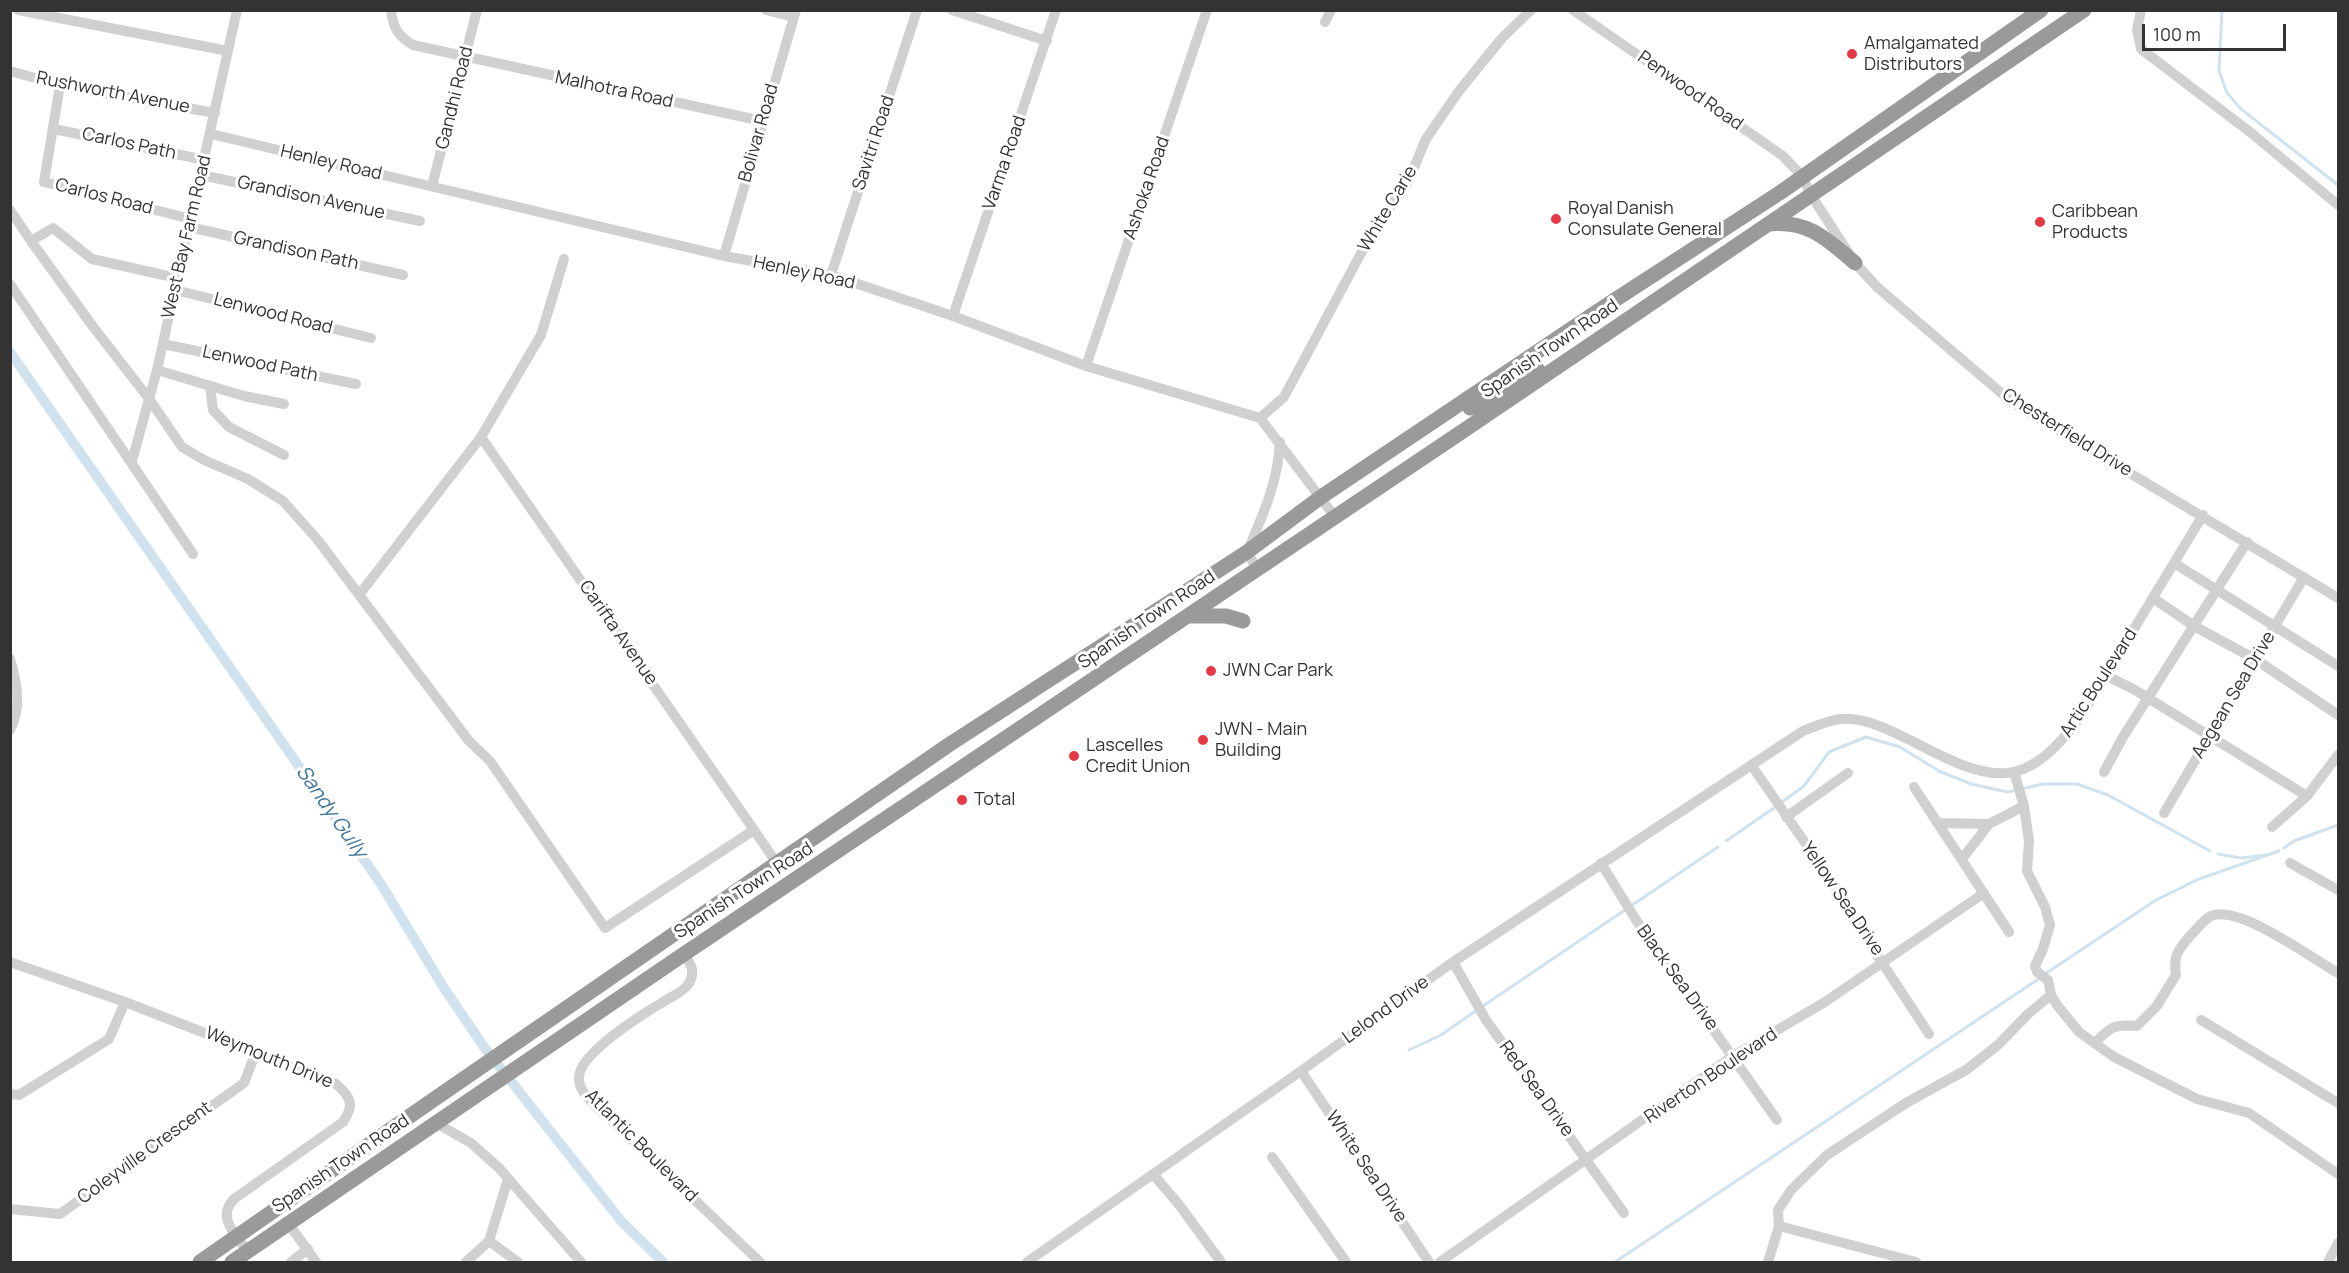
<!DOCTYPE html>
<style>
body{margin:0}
#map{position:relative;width:2349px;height:1273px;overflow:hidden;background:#fff;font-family:Manrope,sans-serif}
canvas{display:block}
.frame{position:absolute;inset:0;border:12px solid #333;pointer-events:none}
.scale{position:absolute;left:2142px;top:24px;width:144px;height:27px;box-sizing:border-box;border:3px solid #333;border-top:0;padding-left:8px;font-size:18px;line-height:21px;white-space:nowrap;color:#333;-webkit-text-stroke:4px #fff;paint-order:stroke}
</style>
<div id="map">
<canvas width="2349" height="1273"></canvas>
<div class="frame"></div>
<div class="scale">100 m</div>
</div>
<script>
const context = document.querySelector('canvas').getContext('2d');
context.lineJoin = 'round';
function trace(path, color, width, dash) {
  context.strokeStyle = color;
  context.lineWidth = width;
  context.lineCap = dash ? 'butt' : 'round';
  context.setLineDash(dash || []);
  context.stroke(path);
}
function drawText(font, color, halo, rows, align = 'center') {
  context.font = font + ' Manrope,sans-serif';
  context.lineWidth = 6;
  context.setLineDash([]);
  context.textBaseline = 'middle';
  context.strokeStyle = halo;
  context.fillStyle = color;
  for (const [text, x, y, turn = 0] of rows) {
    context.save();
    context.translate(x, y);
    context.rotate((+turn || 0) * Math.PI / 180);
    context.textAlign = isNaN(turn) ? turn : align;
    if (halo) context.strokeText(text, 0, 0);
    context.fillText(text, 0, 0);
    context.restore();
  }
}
trace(new Path2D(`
 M2222,10L2219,71L2227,93L2241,109L2338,185
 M1782,802L1804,786L1829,752L1866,737L1900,747L1939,771L1971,784L2008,792L2043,784H2077L2108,795L2210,851
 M1726,841L1777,806
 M2284,848L2294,841L2338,825
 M2218,854L2241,858L2267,855
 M2045,974L2156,900L2199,879L2279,851
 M1483,1006L1718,847
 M1409,1050L1441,1035L1477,1010
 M1615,1262L2040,978`), '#cfe2ee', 3);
trace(new Path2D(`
 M10,352L381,884L444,988L484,1047L622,1222L663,1262`), '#cfe2ee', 10);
trace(new Path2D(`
 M18,10L228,51
 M391,10C393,28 398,36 413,45L762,121
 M766,10L794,17
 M952,10L1047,41
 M1573,10L1783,156L1803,177L1811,195L1855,263L1877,287L2013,403L2338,598
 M2141,10L2137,30L2141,49L2250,132L2338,205
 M1325,22L1331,10
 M10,71L60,85L215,113
 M60,85L44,182L191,219
 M54,129L205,160
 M211,134L724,256L831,275L953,316L1086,366L1260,418L1335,517
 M201,175L420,221
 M432,186L477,10
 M10,210L31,241L94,328L150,400L182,447L204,460L248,479L283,501L317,539L469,741L490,761L605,928L754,830L778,865
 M189,227L403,275
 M31,241L53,228L92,259L177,278
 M724,256L796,10
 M831,275L917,10
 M10,284L193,554
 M175,290L371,338
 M953,316L1056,10
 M163,344L356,384
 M1086,366L1207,10
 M157,370L244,396L284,404
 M210,386L213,410L229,427L284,455
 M1260,418L1284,397L1374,229L1407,184L1426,139L1459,91L1502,38L1531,10
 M481,437L754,830
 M132,461L157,370L237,10
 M2174,563L2338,666
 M1257,569L1247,552C1263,515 1278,482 1280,442
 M359,595L481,437L541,335L564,259
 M2153,598L2194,626L2255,659L2338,715
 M10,659C17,682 22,708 10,730
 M2105,675L2135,690L2307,796
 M1752,766L1837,889L1860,929L1929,1034
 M2014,772L2024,806L2029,841L2027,871L2045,907L2050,925L2043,949L2035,966L2037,972L2048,980L2051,995L2057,1005L2079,1032L2114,1057L2197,1099L2249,1113L2338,1174
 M2104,772L2123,737L2247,542
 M1914,787L2009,932
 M2164,813L2304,577
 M1786,817L1848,773
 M1937,823L1989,824
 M2272,827L2307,796L2338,755
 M1962,859L1989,824L2024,806
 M1601,863L1636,920L1777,1120
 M2290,863L2338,890
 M684,954C689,962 695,969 691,979C688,990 672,996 663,1002C643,1014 578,1054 579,1078C579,1091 590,1100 598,1108L760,1262
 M10,962L125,1002L336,1084C351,1097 355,1105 343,1122L234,1199C216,1218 236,1234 247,1251
 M1453,962L1486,1020L1624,1213
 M2201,1020L2338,1103
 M2095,1043C2110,1027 2114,1024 2137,1026L2156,1007L2176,975C2173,955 2178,950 2191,935C2197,929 2203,920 2211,916C2239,904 2313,959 2338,973
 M1301,1071L1429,1262
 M10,1094L19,1095L109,1039L125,1002
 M436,1123L471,1143L499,1168L581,1262
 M1272,1157L1346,1262
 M1153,1174L1180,1206L1221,1262
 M10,1209L60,1214L244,1083L256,1052
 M288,1223L316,1262
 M1779,1226L1916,1262
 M489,1241L518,1262
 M291,1262L308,1249
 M466,1262L489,1241L508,1179
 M1027,1262L1301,1071L1453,962L1803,731C1819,725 1835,717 1852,719C1873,721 1893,732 1912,741C1992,783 2025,794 2083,713L2203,515
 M1440,1262L1733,1056L1825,1002L1984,893
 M1768,1262L1779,1226L1778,1210L1791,1190L1827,1155L1906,1103L1966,1070L1998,1045L2028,1014L2051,995
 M2328,1262L2338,1243`), '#d0d0d0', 10);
trace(new Path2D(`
 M1769,224C1808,220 1827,239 1855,263
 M1470,408L1538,370
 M1190,616H1226L1243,621
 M200,1262L433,1100L950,744L1247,552L1321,497L1604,307L1781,192L2041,10
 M232,1262L684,954L1463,431L2084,10`), '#9a9a9a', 15);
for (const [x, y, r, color] of [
 [1852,54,6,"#e63946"],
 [1556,219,6,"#e63946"],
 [2040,222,6,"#e63946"],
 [1211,671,6,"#e63946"],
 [1203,740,6,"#e63946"],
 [1074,756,6,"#e63946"],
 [962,800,6,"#e63946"]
]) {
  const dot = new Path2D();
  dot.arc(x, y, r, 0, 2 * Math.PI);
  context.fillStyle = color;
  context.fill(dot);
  trace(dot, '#fff', 2);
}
drawText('18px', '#333', '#fff', [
 ["Amalgamated",1864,44],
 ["Distributors",1864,65],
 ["Royal Danish",1568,209],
 ["Consulate General",1568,230],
 ["Caribbean",2052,212],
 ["Products",2052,233],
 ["JWN Car Park",1223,671],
 ["JWN - Main",1215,730],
 ["Building",1215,751],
 ["Lascelles",1086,746],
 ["Credit Union",1086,767],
 ["Total",974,800]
], 'left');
drawText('18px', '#333', '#fff', [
 ["Malhotra Road",614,90,12],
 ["Penwood Road",1690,91,35],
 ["Rushworth Avenue",113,93,11],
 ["Gandhi Road",455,98,-76],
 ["Bolivar Road",759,133,-74],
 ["Savitri Road",874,143,-72],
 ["Carlos Path",129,144,12],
 ["Henley Road",331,163,13],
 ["Varma Road",1005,163,-71],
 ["Ashoka Road",1147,188,-71],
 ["Carlos Road",104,197,14],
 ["Grandison Avenue",311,198,12],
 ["White Carie",1388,209,-59],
 ["West Bay Farm Road",187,237,-77],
 ["Grandison Path",296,251,12],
 ["Henley Road",804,273,12],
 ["Lenwood Road",273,314,14],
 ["Spanish Town Road",1550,349,-34],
 ["Lenwood Path",260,364,12],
 ["Chesterfield Drive",2067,433,32],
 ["Spanish Town Road",1147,620,-34],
 ["Carifta Avenue",618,633,55],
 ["Artic Boulevard",2099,683,-57],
 ["Aegean Sea Drive",2234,695,-59],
 ["Spanish Town Road",744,891,-33],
 ["Yellow Sea Drive",1842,899,56],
 ["Black Sea Drive",1677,978,54],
 ["Lelond Drive",1386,1010,-36],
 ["Weymouth Drive",269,1058,22],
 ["Riverton Boulevard",1711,1076,-34],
 ["Red Sea Drive",1536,1089,54],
 ["Atlantic Boulevard",641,1146,45],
 ["Coleyville Crescent",145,1153,-36],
 ["Spanish Town Road",341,1164,-34],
 ["White Sea Drive",1366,1167,56]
]);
drawText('italic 20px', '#3f7597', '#fff', [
 ["Sandy Gully",331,812,55]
]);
</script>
